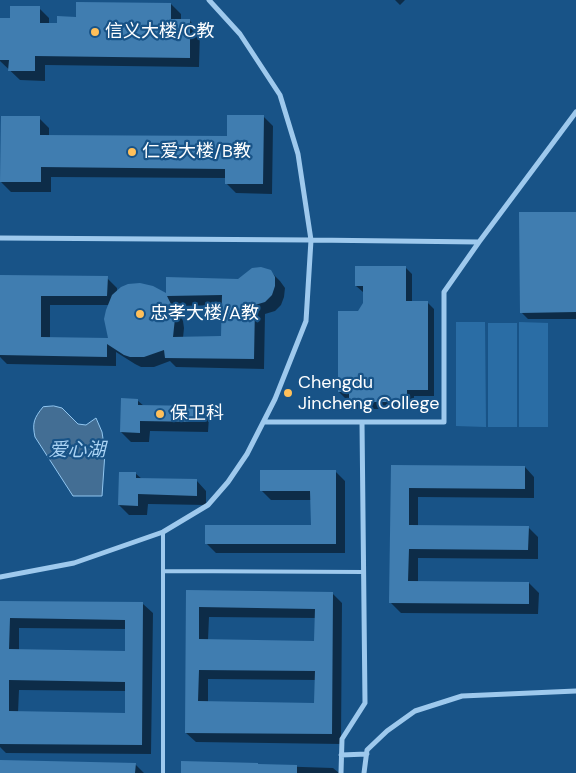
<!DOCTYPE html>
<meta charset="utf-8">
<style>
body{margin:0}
canvas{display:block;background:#185387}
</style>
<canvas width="576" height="773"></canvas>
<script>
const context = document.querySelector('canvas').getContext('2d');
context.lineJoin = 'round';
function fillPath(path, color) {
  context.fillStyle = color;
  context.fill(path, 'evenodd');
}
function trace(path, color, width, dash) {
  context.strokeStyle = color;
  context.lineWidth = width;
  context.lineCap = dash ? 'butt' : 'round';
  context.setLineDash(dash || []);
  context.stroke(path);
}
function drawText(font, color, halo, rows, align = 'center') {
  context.font = font + ' "DM Sans","Noto Sans SC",sans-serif';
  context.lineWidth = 4.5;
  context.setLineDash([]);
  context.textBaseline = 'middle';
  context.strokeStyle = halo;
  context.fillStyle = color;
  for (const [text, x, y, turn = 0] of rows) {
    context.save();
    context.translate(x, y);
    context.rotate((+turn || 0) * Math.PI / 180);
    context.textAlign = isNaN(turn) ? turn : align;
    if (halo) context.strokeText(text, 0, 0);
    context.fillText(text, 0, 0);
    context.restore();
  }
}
fillPath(new Path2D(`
 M456,322H485L486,427L456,426Z
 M519,322L548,323V427H519Z
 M488,323H517V427H488Z`), '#2a6da5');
const water = new Path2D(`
 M54,406L62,408L78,424L86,425L96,418L102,432L105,452L102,496H73L35,437C32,423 34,418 43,407Z`);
fillPath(water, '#436e94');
trace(water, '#91c6f0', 1);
fillPath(new Path2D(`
 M395,0H405L400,5Z
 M171,4L181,14V21H190L200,31L199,67L45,65V81L20,80L0,61V19L11,20L39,8L49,18V24H58L77,18Z
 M263,116L273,126L272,194L236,193L226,183V178L51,177V192H11L1,182L39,118L49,128V136L228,138Z
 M576,213V319H528L521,312Z
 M406,268L412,274V302H427L434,309V396H414V409H357L350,402V398H345L339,392L358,312L364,303V292H363L356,286Z
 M270,271L280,281L285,288L284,297L281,305L275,311L265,314L264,369L176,367L170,361L154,367H141L135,364L116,352V366L7,364L0,357V276L107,278L117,288V292L167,295L238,280ZM50,305H109V339L50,338ZM223,305V338H183L184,328L183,321L176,306Z
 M137,400L144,406L199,407L209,417L208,432L150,431L149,442H131L121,432Z
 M392,466L525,467L534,477V498L418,497V526L528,527L538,537V559L418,558V582L529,583L539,593L538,614L401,613L391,603Z
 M335,471L345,481V553H216L206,543L312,526V500H271L261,490Z
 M135,473L142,479L197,481L206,491V505L148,504L147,515H129L119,505Z
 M187,592L332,593L342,603L341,744L196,742L186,733ZM209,617L316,618V642L208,640ZM208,679L316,680L315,704L208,702Z
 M0,602L143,604L153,613L151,754L6,753L0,747ZM19,628L126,629V652L19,651ZM19,690L126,691V714L18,713Z
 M0,762L135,764L144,773H0Z
 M182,763L333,768L339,773H182Z`), '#0007');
fillPath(new Path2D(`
 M76,2L171,3V19H190V58L35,56V71H8L9,60H0V18H10V6H40V23H57V16L76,17Z
 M227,115H264L263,184H225V169L41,167V182H0L1,116H40V135L227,136Z
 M519,212H576V312L520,313Z
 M355,266H406V301H428V390H407V402H349V392H338V311H358L363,303V286H355Z
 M261,267L271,270L275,277V286L272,295L265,302L255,305L254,359L165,358L164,350L144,357H130L124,355L107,344V357L0,355V275L108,276L107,296H41V337L108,338L104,319L106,310L112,295L121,287L128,284L140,283L153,286L166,293V277L238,279L252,268ZM222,295L221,336L173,337L175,318L174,310L167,296Z
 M121,398L138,399V405L199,406V422L140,421V433L120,432Z
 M391,465L525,466V489L409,488V525L529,526L528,550L409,549L408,581L529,582V604L389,603Z
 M260,470H336V544H205V525H311L310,491H260Z
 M119,472H136V478L197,479V496L138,494V506L118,505Z
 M186,590L333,592L332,734L185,733ZM199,607L315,609L314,641L199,639ZM199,670L315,671L314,703L198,701Z
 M0,601L143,602L142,745L0,744ZM10,618L125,620V651L9,649ZM9,680L125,682V713L9,711Z
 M0,760L136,763L135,773H0Z
 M181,761L258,763V764L297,765V773H181Z`), '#407db0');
trace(new Path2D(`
 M163,532V773
 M163,571L364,572`), '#9ec9ed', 4);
trace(new Path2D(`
 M0,238L311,240L479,242
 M264,422H362
 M0,577L74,563L163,532L208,505L228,482L247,454L275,399L306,321L311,240L298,154L280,95L240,34L209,0
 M341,755L367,754
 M341,773L342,739L365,703L362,422H444V292L479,242L576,112
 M364,773L367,750L387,731L415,711L462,696L576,691`), '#9ec9ed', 5);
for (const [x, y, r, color] of [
 [95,32,5,"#ffc05a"],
 [132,152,5,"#ffc05a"],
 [140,314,5,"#ffc05a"],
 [288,393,5,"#ffc05a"],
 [160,414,5,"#ffc05a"]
]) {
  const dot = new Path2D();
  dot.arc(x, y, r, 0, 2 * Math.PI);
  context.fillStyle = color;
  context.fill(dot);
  trace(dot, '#185387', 2);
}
drawText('18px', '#fff', '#185387', [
 ["信义大楼/C教",105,32],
 ["仁爱大楼/B教",142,152],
 ["忠孝大楼/A教",150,314],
 ["Chengdu",298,383],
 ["Jincheng College",298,404],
 ["保卫科",170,414]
], 'left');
drawText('italic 19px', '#aad3f4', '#185387', [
 ["爱心湖",77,451]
]);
</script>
